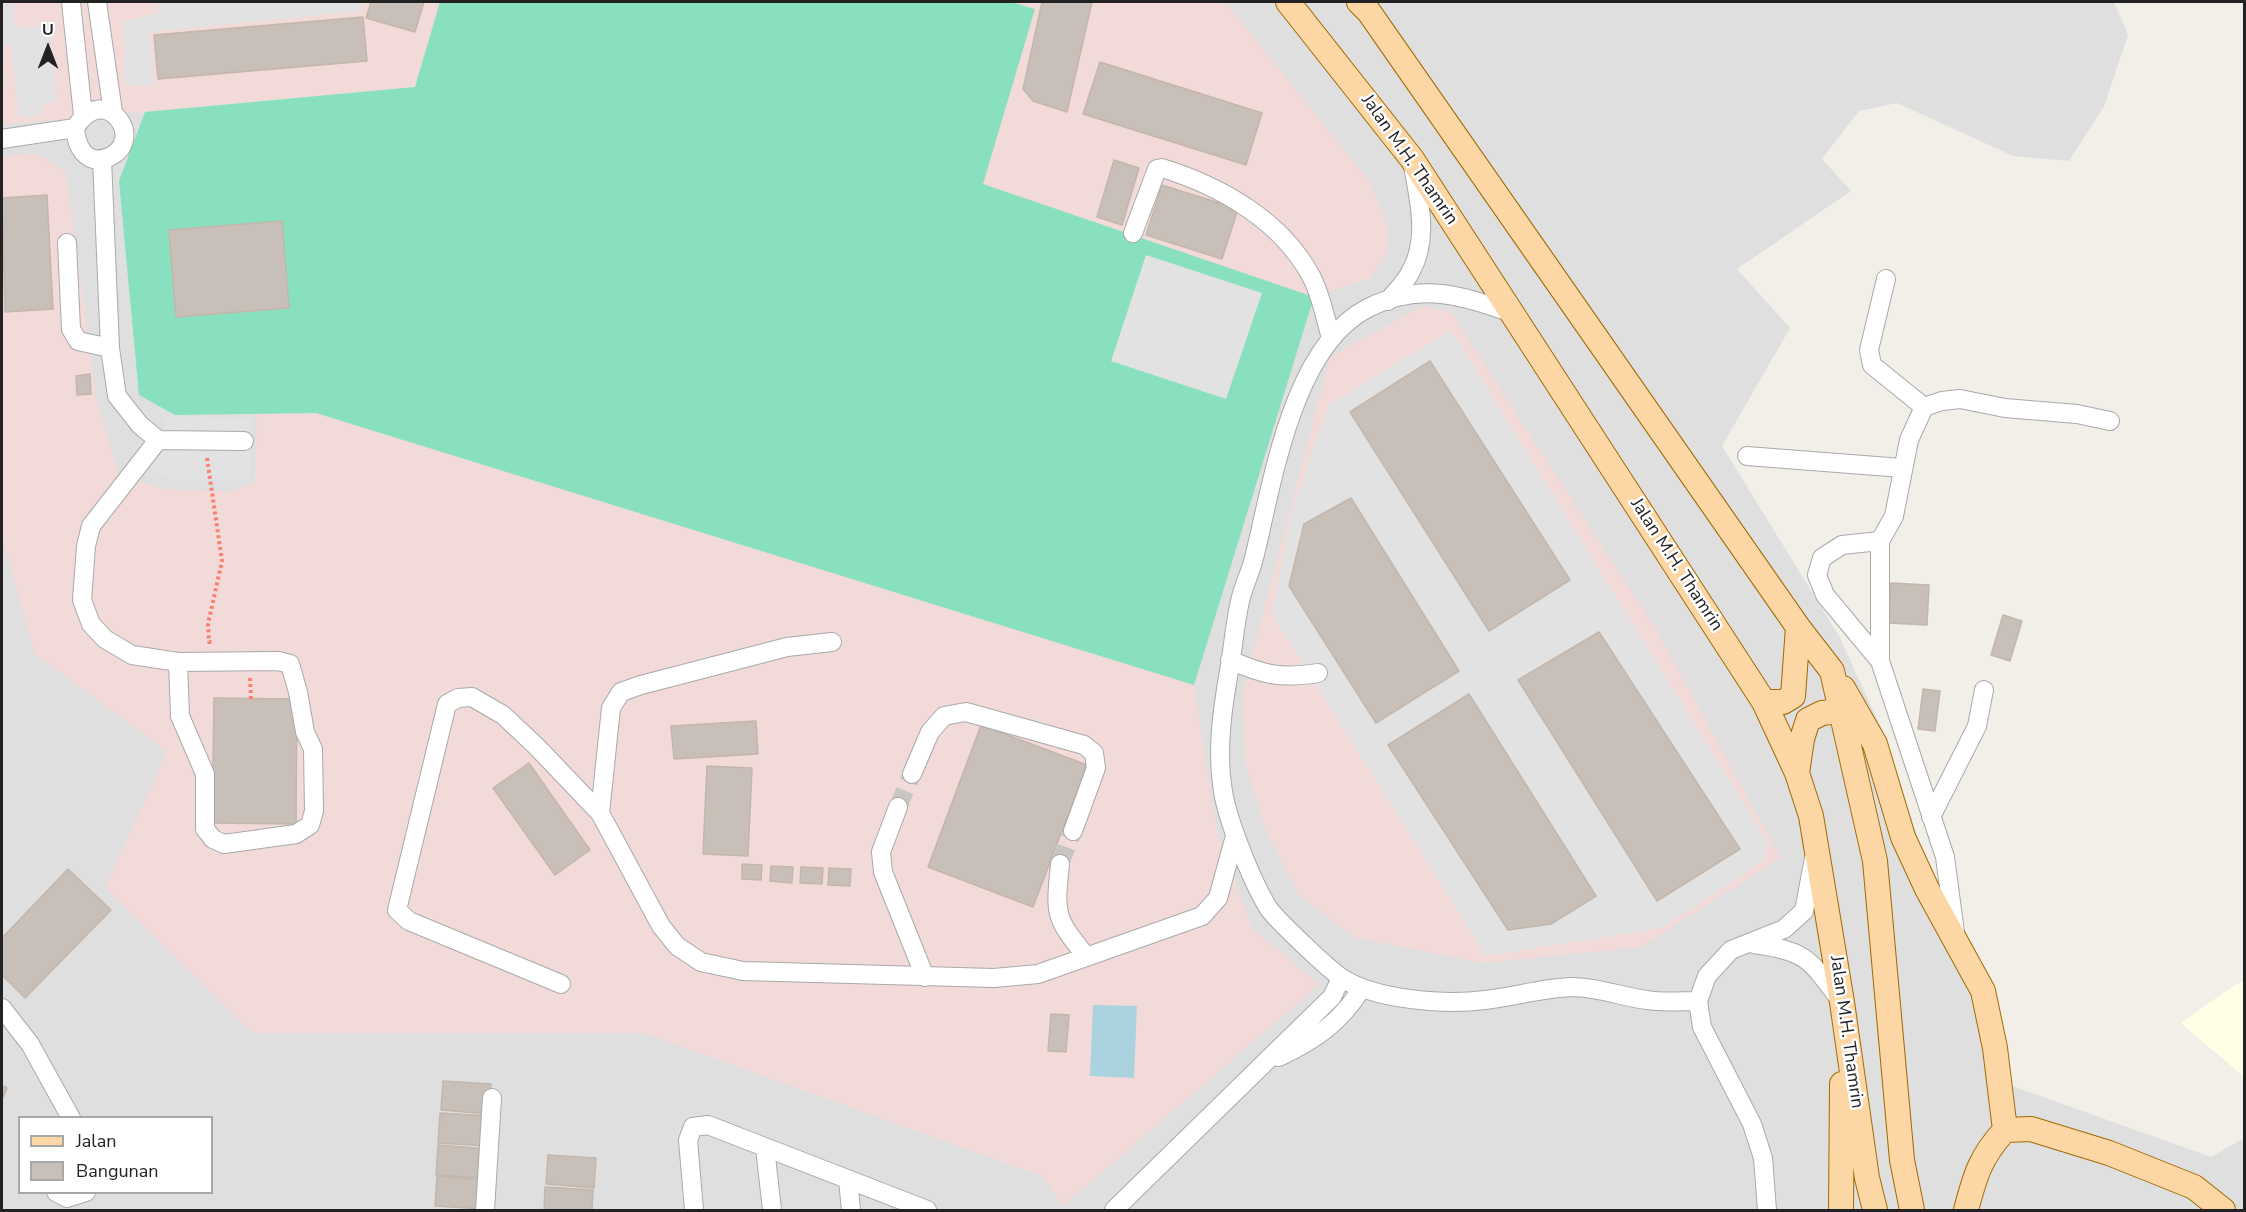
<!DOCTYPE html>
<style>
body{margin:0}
#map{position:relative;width:2246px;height:1212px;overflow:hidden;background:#f2efe9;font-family:"Nunito Sans",sans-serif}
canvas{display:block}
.frame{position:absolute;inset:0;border:3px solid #222;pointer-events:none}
.legend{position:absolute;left:18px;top:1116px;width:195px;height:78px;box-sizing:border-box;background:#fff;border:2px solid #a7a7a7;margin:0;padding:8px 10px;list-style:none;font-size:18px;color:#222}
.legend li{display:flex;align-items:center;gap:12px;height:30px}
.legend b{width:30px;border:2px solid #a7a7a7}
.north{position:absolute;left:18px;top:18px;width:60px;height:60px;-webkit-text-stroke:4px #fff;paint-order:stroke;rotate:0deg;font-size:16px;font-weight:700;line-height:24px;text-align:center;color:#222}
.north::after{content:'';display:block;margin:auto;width:21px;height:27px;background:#222;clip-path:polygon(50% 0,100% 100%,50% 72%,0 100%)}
</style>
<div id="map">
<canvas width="2246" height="1212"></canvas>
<div class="frame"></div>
<ul class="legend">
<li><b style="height:8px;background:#fcd6a4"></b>Jalan</li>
<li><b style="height:16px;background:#c7bfb8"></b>Bangunan</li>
</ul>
<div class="north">U</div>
</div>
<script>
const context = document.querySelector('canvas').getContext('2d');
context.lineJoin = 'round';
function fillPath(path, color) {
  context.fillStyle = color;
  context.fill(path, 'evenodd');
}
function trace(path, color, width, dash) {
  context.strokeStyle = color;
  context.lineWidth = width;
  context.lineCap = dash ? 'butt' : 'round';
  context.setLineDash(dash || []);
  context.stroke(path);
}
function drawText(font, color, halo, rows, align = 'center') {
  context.font = font + ' "Nunito Sans",sans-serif';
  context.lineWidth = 5;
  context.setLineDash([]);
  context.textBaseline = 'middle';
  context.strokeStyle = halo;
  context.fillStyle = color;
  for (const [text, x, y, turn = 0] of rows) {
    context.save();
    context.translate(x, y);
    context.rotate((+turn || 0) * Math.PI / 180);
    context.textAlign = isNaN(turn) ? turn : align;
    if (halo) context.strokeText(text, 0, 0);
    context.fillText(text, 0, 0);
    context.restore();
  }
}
fillPath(new Path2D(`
 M2,2H2114L2128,35L2104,106L2069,161L2013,156L1897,103L1859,111L1822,159L1851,191L1737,269L1790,328L1722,446L1839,636L1884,734L1931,878L1993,1003L2001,1082L2211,1157L2244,1138V1210H2ZM20,1118H212V1192H20Z`), '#e0dfdf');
fillPath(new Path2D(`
 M2,2H440L415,87L2,125Z
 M1011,2H1225L1370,182L1388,226L1386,254L1370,279L1314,297L982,184L1035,9Z
 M37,154L66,172L97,402L119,475L163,489L231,492L255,482L257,414L316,413L1194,685L1217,832L1252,928L1320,984L1062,1207L1044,1177L644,1033H252L105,888L167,752L35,654L2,536V156Z
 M1422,306L1451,312L1657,631L1781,858L1641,947L1484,963L1355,938L1299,895L1265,828L1245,763L1243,690L1330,357Z`), '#f2dad9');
fillPath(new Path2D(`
 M2244,982V1077L2181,1023L2236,984Z`), '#ffffe5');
fillPath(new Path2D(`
 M440,2H1011L1035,9L983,184L1314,297L1194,685L316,413L175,415L139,395L119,181L145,112L415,87Z`), '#88e0be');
fillPath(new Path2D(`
 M2,2H13L15,28L49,26L57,102L42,103V115L19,116L11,45H2Z
 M158,2H362L360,11L150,32L154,85H125L124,21L158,13Z
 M1146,255L1262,293L1226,399L1111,361Z
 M1451,330L1767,841L1765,860L1662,928L1486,956L1272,615L1292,510L1329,405Z
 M167,417L251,418L250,479L173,480L152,472Z`), '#e2e2e2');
fillPath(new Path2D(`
 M1093,1005L1137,1006L1134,1078L1090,1076Z`), '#aad3df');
const building = new Path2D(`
 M371,2H424L415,32L366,18Z
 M1042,2H1092L1067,112L1033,101L1023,89Z
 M363,17L367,61L158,79L154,35Z
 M1100,62L1262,113L1246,165L1083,114Z
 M1114,160L1139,168L1122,225L1097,217Z
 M1162,185L1238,209L1222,259L1146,235Z
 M47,195L53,309L5,312L2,198Z
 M282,221L289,308L176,317L169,230Z
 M1430,361L1570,580L1489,631L1350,412Z
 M90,374L91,394L77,395L76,376Z
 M1351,498L1459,671L1376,723L1289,586L1304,524Z
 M1891,583L1929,585L1927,625L1889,623Z
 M2003,615L2022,621L2010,661L1991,655Z
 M1599,632L1740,849L1657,901L1518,680Z
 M1923,689L1940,691L1935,731L1918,729Z
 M1469,694L1596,896L1551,924L1508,930L1388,745Z
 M214,698L297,699L296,824L212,823Z
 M756,721L758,754L674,759L671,726Z
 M981,725L1087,765L1033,907L928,867Z
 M529,763L590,850L555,875L493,788Z
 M707,766L752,768L748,856L703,854Z
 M742,864L762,865L761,880L742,879Z
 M771,866L793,867L792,883L770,881Z
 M801,867L823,868L822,884L800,883Z
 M829,868L851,869L850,886L828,885Z
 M68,869L111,910L25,998L2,975V938Z
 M1051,1014L1069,1015L1066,1052L1048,1051Z
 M443,1081L491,1084L489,1114L441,1110Z
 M2,1086L7,1088L2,1100Z
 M440,1113L488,1116L486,1146L438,1143Z
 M438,1145L486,1149L484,1178L436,1175Z
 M548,1155L596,1158L594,1188L546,1184Z
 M437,1176L485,1180L483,1209L435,1206Z
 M545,1187L593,1190L592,1210H544Z`);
fillPath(building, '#c7bfb8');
trace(building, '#c4b6ab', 1.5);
trace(new Path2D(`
 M898,807L912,774
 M1060,864L1073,831`), '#c8c6c1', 18, [18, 9]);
const minor = new Path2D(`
 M71,2L83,115
 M97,2L113,112
 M2,139L75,128C105,78 150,143 106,158C85,165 76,145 75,128
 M102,159L110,348L117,396L140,425L158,440L244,441
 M1133,233L1157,169L1162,168C1220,186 1281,220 1311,276C1321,294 1325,318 1331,338
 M67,243L71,329L78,341L110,348
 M1886,279L1869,350L1872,365L1924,407
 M1388,301C1396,291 1406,282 1411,271C1429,239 1419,200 1413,166
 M1515,314C1463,296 1422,281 1368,308C1293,346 1273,480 1255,554C1252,569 1245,582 1241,597C1236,617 1234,638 1231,659C1223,705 1215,751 1224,797C1230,826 1253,884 1269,909C1277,920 1330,971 1342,978C1375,1000 1446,1005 1485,1000C1514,997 1542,988 1572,987C1597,987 1623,997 1647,1000C1663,1003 1681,1001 1698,1001
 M158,440L91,526L86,546L82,600L91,624L105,639L132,655L178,662L278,661L290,664L298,692L305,732L313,749L314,811L310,825L296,834L224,844L213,839L205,829V774L180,716L178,662
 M1747,456L1902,468
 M1880,541V661
 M1230,660C1264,675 1281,679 1318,673
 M912,774L930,732L944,716L966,712L1084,745L1094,753L1096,768L1073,831
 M898,807L881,852L883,872L925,977
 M600,813L611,708L621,692L641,685L787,647L832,642
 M1931,817L1977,726L1984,690
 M1060,864C1055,914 1054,917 1086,956
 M1955,932L1945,857L1880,661L1825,595L1817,575L1822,558L1842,545L1880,541L1894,516L1909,440L1924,407L1942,401L1960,399L2005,408L2077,414L2110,421
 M1754,944C1807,951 1809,959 1841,1001
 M561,984L409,921L397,910L447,704L458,698L472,697L503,715L537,747L600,813L661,926L677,946L701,962L743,971L994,978L1038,974L1202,916L1218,898L1235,836
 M2,1008L30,1044L71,1118
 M1279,1057C1316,1039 1340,1023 1362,988
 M765,1148L772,1210
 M848,1180L851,1210
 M56,1192L67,1198L86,1192
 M485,1210L492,1098
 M694,1210L688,1140L693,1127L708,1125L927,1210
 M1114,1210L1332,997L1341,978
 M1767,1210L1763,1158L1752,1124L1702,1027L1698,1001L1707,976L1731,950L1784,929L1804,911L1814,858`);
const major = new Path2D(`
 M1288,2L1412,159L1764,702L1797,773L1811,816L1842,1002L1867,1178L1875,1210
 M1359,2L1369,12L1798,627L1832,671L1875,861L1902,1160L1912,1210
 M1843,688L1875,744L1903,837L1927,889L1983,991L1995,1048L2005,1130
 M1764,702H1783L1793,696L1798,627
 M1797,773L1802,739L1808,720L1822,713L1841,711
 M1841,1210L1842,1084
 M1966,1210C1975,1176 1980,1157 2005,1130L2031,1129L2109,1153L2194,1187L2223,1210`);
trace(minor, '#a9a9a9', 20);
trace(major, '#a06b00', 26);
trace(new Path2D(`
 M207,458L222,561L208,624L209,642H212
 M250,678L251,699`), '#fa8072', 4, [3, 3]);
trace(minor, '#fff', 18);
trace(major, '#fcd6a4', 24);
drawText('18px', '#222', '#fff', [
 ["Jalan M.H. Thamrin",1409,160,55],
 ["Jalan M.H. Thamrin",1676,565,57],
 ["Jalan M.H. Thamrin",1846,1032,82]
]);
</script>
